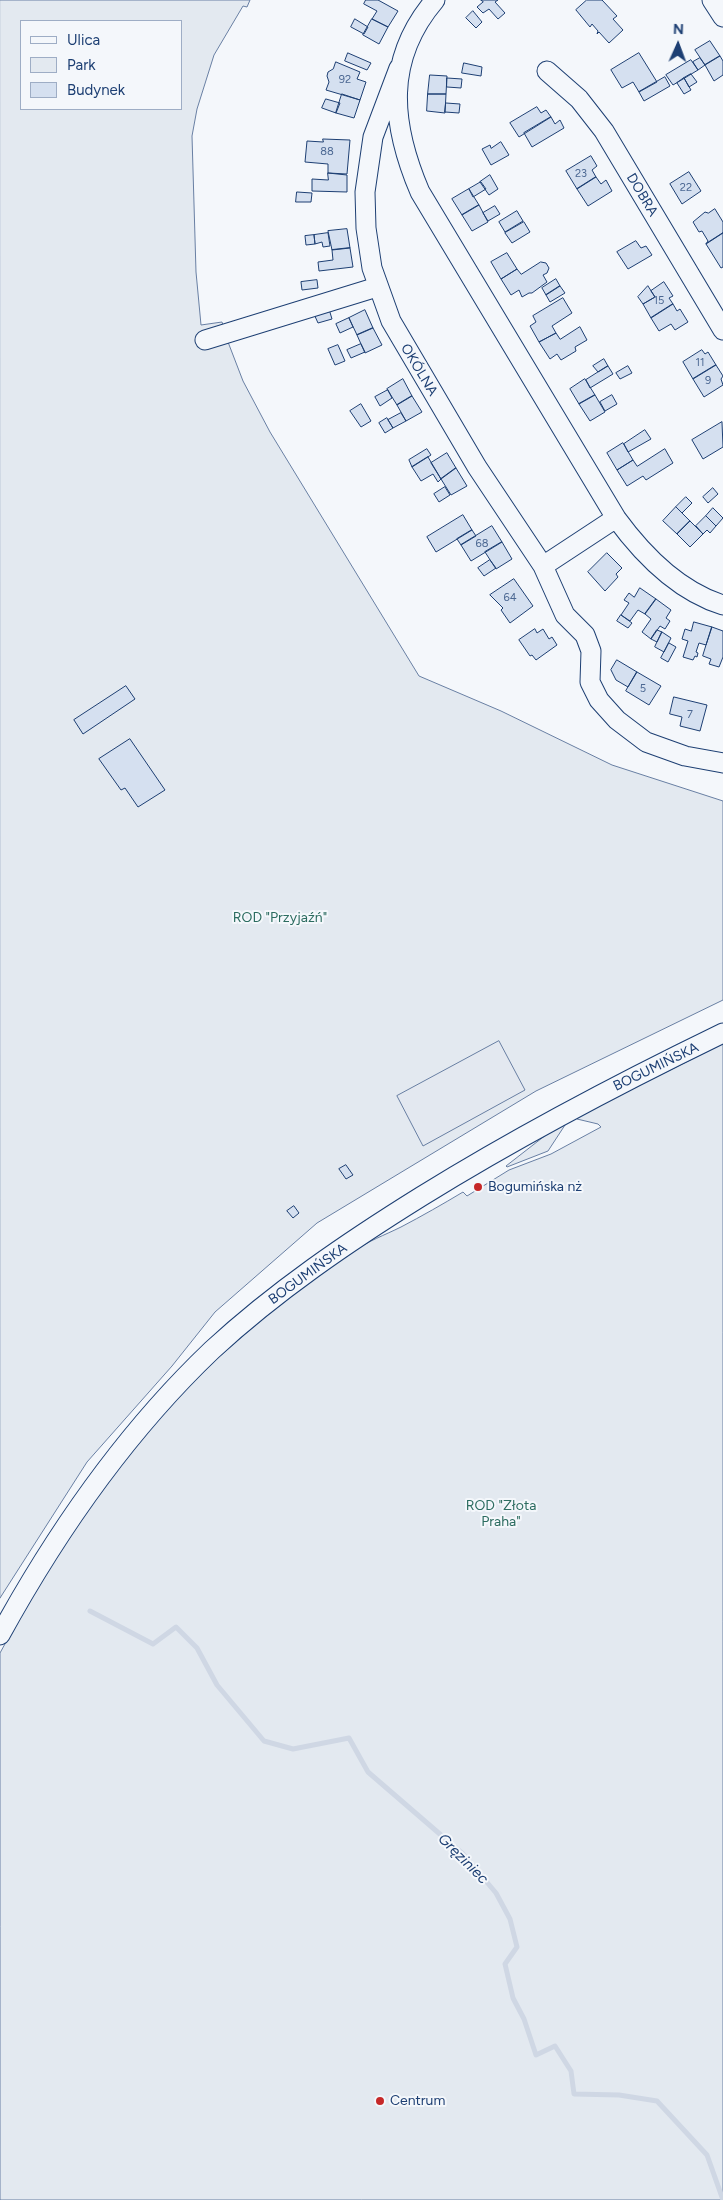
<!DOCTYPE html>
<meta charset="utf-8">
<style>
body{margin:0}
#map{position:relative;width:723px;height:2200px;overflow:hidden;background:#f4f7fb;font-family:Figtree,sans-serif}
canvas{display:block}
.legend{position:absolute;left:20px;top:20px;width:162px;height:90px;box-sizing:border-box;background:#f4f7fb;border:1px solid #9eadc5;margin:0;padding:6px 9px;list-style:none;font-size:15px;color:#1d3f73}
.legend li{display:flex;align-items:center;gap:10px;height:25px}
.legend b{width:25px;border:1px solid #9eadc5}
.north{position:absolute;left:653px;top:20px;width:50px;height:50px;-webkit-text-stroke:4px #f4f7fb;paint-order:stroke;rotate:2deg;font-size:14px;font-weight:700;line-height:20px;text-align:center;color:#1d3f73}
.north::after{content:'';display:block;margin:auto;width:18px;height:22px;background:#1d3f73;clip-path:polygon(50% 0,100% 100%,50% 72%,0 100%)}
</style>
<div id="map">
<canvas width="723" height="2200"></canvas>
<ul class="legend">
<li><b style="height:6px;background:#f4f7fb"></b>Ulica</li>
<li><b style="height:14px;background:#e3e9f0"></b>Park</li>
<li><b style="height:14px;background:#d5e0f0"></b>Budynek</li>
</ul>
<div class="north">N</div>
</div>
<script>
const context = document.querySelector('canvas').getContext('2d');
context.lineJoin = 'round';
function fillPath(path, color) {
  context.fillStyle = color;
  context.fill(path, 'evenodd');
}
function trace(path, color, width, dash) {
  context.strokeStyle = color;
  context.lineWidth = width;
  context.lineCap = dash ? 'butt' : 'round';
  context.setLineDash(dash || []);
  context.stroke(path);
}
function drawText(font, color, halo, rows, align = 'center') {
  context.font = font + ' Figtree,sans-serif';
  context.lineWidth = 4;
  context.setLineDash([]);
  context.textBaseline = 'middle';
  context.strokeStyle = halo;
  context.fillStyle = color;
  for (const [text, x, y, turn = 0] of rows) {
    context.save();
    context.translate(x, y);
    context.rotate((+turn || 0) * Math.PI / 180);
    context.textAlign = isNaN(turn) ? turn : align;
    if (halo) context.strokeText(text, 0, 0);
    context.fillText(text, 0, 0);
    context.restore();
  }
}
const green = new Path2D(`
 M0,0H250L247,7L243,6L214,55L197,109L192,136L196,272L201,325L222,322L228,342L243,381L270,432L419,676L501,711L612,765L723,801V1000L536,1091L317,1223L215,1312L172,1366L87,1462L0,1598ZM21,21H181V109H21Z
 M723,1044V2200H0V1653C43,1574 92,1495 151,1427C210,1359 280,1301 354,1251C368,1241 385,1235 401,1227C422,1216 443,1204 463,1192L467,1196L509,1170L551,1154L601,1127L598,1124L577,1119V1117Z
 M567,1122L548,1151L507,1167L506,1166L551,1131Z`);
fillPath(green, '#e3e9f0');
trace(green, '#687fa3', 1);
const parking = new Path2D(`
 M499,1041L525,1090L423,1146L397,1096Z`);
fillPath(parking, '#e3e8f0');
trace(parking, '#687fa3', 1);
trace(new Path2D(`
 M90,1611L153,1644L176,1627L197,1648L217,1685L264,1741L293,1749L349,1738L368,1772L463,1854L496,1893L510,1919L517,1947L505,1964L513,1998L524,2019L536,2055L555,2046L571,2071L574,2094L619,2095L657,2101L707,2155L723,2200`), '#cfd7e4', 5);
const building = new Path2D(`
 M366,0H378L398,11L388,27L372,19L377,11L364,4Z
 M481,0H498L495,2L505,13L498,19L489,9L483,13L477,7L483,2Z
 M587,0H602L617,16L613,19L623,30L609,43L599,32L597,34L598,31L592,24L590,27L576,10Z
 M473,11L482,22L476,28L466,18Z
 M355,19L368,27L364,34L351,27Z
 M372,19L388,27L379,44L363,35Z
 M710,41L720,56L705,65L695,50Z
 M348,53L371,63L367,70L345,61Z
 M639,53L657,82L639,92L633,82L622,88L611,70Z
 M720,56L723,61V75L714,81L705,65Z
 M700,58L705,65L698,70L693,62Z
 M691,60L698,70L673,85L666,75Z
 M336,62L360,72L357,79L366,82L360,100L326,90L329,82L327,76L328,72L333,69Z
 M464,63L482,67L481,76L462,73Z
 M691,74L697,82L689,87L684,78Z
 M430,75L447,76L446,94H428Z
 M665,77L670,86L644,101L639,92Z
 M447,78L462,79L461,88L447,87Z
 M684,78L691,90L684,94L677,83Z
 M342,94L360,100L354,118L336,113Z
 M428,94H446L445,113L427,111Z
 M326,99L340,103L336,113L322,108Z
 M446,103L460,104L459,113L445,112Z
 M537,107L541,113L546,110L551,117L519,137L510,123Z
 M551,117L555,124L560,120L564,128L532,147L524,133Z
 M323,139L350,140L347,174L328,173V164L305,162L307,141L323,142Z
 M501,142L509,155L491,165L482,149L490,145L491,148Z
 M591,156L597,166L592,170L596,177L577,189L566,171Z
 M689,172L701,191L682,204L670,184Z
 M328,173L347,175V192L312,191V179L328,180Z
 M490,175L498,189L489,195L480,182Z
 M596,177L601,184L606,180L612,191L588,206L577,189Z
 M481,182L486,189L473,197L469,189Z
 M469,189L479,205L462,215L452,199Z
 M297,192L312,193L311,202H296Z
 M479,205L488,222L472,231L462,215Z
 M495,206L500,214L488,221L483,213Z
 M715,209L723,222V233L706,244L708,241L702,231L699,232L693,222L705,212L708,213Z
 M517,211L523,221L505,232L499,222Z
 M524,222L530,232L512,243L505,233Z
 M347,229L350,248L332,250L328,231Z
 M328,233L330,246L323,247L322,242L315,244L314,235Z
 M723,233V267L721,268L706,244Z
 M314,235L315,244L306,245L305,236Z
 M636,241L641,248L646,246L652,255L628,269L617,252Z
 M350,248L353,267L319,271L318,262L333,260L332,250Z
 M507,253L517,269L501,279L491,262Z
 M541,262L546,263L549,268L547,273L543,275L547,282L532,293H529L522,297L519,290L511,295L501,279L517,269L521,274Z
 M556,279L560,286L546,295L542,288Z
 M317,280L318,288L302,290L301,282Z
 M664,282L673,296L669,298L673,304L651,318L643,304L655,297L651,291Z
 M560,286L565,293L550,302L546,295Z
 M648,286L655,297L643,304L638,297Z
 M563,298L572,313L552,326L556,333L539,342L530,326L536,322L533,316Z
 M673,304L677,311L680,309L688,322L675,330L671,324L659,331L651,318Z
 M329,309L332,319L318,323L314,314Z
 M365,310L373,328L357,335L349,318Z
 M349,318L353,327L340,333L336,324Z
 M580,327L587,340L575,347L576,351L561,360L557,354L550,359L539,342L556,333L560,339Z
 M373,328L382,345L365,353L357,335Z
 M361,344L365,352L351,358L347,350Z
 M338,345L345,361L335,365L328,349Z
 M702,350L705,354L708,352L716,365L693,379L683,362Z
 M604,359L608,366L598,372L593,366Z
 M716,365L723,376L721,379L723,385L704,397L693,379Z
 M608,366L613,374L590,388L586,380Z
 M628,366L632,373L620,379L616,373Z
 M403,379L412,396L397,405L387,389Z
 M585,379L595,395L579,404L570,389Z
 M388,390L392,398L380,406L375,397Z
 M595,395L605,412L590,421L579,404Z
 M612,395L617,404L605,411L600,402Z
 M412,396L422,412L406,421L397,405Z
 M361,404L371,421L361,427L350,411Z
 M401,413L406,421L393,428L388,420Z
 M387,418L393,428L385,433L379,423Z
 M722,422L723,447L703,459L692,440Z
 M645,430L651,439L628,452L624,444Z
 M623,443L633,460L617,470L607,453Z
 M427,449L431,455L412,467L409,460Z
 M665,449L673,463L646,480L643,476L627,486L617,470L633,460L637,466Z
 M447,453L456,468L441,479L431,463Z
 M428,457L441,479L438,482L433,474L421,481L412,467Z
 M456,468L467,486L451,495L441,479Z
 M445,487L450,495L439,502L434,494Z
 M713,488L718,494L708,503L703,497Z
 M686,497L692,503L682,513L676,507Z
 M676,507L690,521L677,534L663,521Z
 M713,508L723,518L716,526L706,516Z
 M463,515L472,530L436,552L427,537Z
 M706,516L716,526L710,533L707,530L703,534L696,526Z
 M690,521L703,534L690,547L677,534Z
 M492,526L502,542L471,561L461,545Z
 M472,530L476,536L461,545L457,539Z
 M502,542L512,559L496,569L485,552Z
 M607,553L622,568L616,574L618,577L605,591L588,572Z
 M490,560L496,568L484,576L478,568Z
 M514,579L533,606L510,623L501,610L503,608L490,595Z
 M640,588L656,599L645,614L638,610L630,621L621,615L629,603L624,600L629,593L634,597Z
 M656,599L671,610L666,618L670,621L665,629L660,626L651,639L642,632L651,619L645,614Z
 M621,615L632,623L628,628L617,621Z
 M694,622L712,627L706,645L699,643L696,652L698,653L697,657L695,656L693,660L683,657L688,641L682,639L685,629L691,631Z
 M712,627L723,631V657L719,667L709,664L711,659L703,656Z
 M535,629L537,633L543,629L549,639L552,637L557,645L536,660L532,655L530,656L519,640Z
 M657,630L662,632L657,642L651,639Z
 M662,632L671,638L664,652L655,647Z
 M669,643L676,647L668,662L661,658Z
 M617,660L637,672L628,687L616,680L611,670Z
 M637,672L661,686L649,705L626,691Z
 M126,686L135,699L83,734L74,720Z
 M674,697L707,705L700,731L680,726L682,717L670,714Z
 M130,739L165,790L138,807L125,788L121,790L99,759Z
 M346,1165L353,1175L346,1179L339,1169Z
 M294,1206L299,1213L293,1218L287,1211Z`);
fillPath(building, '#d5e0f0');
trace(building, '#1d3f73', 1);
const minor = new Path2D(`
 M435,0C384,60 391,124 420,192L616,518C643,555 678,591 723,605
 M712,0L723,17
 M399,68L373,137L365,192L366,228L372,268L391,321L477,467L543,566L565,615L585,635L591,651L590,682L599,700L617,720L646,742L685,756L723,763
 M547,71L579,99L604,131L723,330
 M205,340L377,287
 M543,566L616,518
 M0,1635C57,1531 126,1432 212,1350C276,1291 348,1242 422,1196C519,1136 620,1083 723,1033`);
trace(minor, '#1d3f73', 21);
trace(minor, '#f4f7fb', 19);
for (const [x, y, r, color] of [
 [478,1187,5,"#c62828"],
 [380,2101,5,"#c62828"]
]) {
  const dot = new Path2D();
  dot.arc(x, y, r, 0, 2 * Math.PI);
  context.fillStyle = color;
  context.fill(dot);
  trace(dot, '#f4f7fb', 2);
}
drawText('11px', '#4b6792', null, [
 ["92",345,80],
 ["88",327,152],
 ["23",581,174],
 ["22",686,188],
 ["15",659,301],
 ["11",700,363],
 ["9",708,381],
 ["68",482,544],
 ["64",510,598],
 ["5",643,689],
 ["7",690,715]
]);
drawText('14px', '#1d3f73', '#f4f7fb', [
 ["DOBRA",642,195,59],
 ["OKÓLNA",419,370,59],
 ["BOGUMIŃSKA",656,1067,-26],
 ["BOGUMIŃSKA",308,1274,-36]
]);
drawText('14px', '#2c6c60', '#f4f7fb', [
 ["ROD \"Przyjaźń\"",280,918],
 ["ROD \"Złota",501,1506],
 ["Praha\"",501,1522]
]);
drawText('14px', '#1d3f73', '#f4f7fb', [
 ["Bogumińska nż",488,1187],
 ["Centrum",390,2101]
], 'left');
drawText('italic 15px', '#1d3f73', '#f4f7fb', [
 ["Gręziniec",463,1859,45]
]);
</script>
